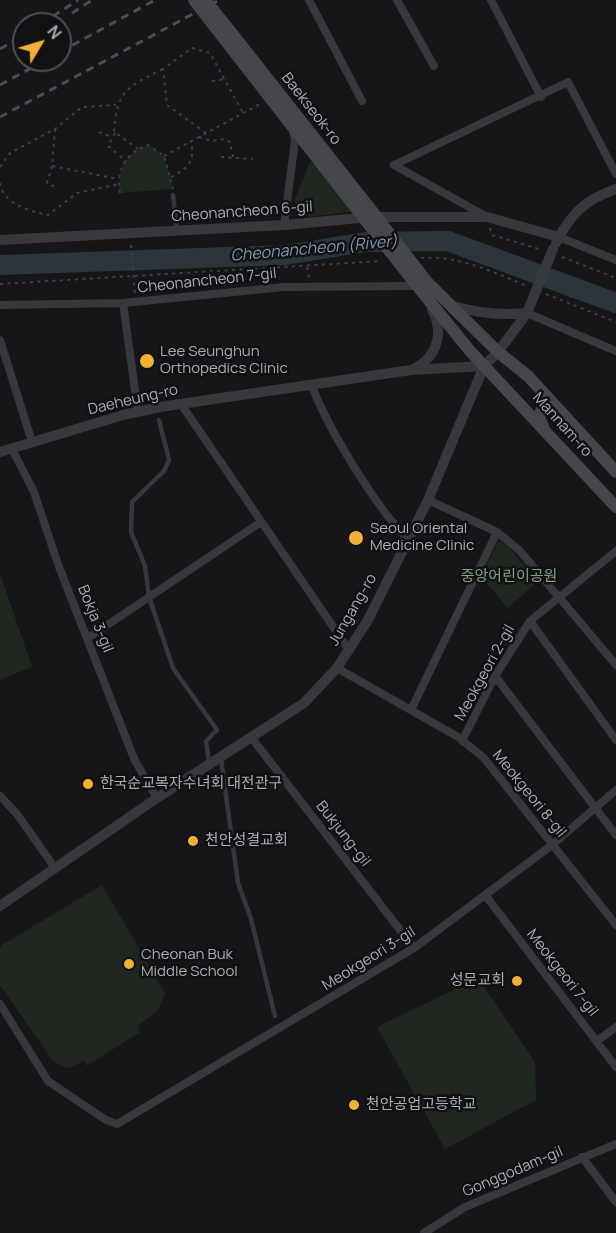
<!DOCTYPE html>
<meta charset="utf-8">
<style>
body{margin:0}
#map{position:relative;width:616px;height:1233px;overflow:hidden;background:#161618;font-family:Manrope,sans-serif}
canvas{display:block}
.north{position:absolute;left:12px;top:12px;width:60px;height:60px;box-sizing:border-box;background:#111113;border:2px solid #4d4f55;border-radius:50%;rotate:52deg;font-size:16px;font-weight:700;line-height:24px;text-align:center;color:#a8adb8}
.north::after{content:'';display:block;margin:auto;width:21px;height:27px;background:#f2b134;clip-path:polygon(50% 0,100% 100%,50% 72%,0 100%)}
</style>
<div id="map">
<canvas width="616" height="1233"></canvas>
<div class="north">N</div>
</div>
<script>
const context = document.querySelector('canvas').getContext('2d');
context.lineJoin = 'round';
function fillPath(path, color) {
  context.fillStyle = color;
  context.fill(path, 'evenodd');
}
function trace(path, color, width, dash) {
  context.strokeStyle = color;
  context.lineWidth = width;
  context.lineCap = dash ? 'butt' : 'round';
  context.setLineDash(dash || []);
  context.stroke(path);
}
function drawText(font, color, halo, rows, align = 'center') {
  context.font = font + ' Manrope,"Noto Sans KR",sans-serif';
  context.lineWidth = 5;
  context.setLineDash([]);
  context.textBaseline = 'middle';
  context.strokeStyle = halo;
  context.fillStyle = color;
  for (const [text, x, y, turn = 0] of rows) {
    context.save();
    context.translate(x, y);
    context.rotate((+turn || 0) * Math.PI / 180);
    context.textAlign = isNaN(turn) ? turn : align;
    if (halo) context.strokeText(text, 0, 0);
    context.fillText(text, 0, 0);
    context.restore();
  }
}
fillPath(new Path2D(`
 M148,145L164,156L173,189L120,193C117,169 126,153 148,145Z
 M310,162L317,165L350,209L349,212L308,217L296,209L295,199Z
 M498,541L508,546L538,581L508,608L481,577Z
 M0,573L32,667L0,680Z
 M102,885L165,993L158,1010L138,1026L140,1032L87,1066L84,1060L71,1068L63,1067L52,1060L0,985V949L2,945Z
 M478,978L535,1062L536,1100L445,1149L377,1027Z`), '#1e261f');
trace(new Path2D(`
 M0,265L286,255L365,242L448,241L616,303`), '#2c353c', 20);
trace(new Path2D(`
 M212,81L227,79
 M55,129L52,166L118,179
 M99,132L112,137
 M115,133L108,146L126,161
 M206,133L167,105L163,69L192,48L210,53L243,113
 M199,137L211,141L225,139L230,142L233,157
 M138,149L114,132C117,90 127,87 163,69
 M164,156L260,104
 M221,157L253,159
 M52,166L47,183L55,187
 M0,167L10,153L55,129L82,107L116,105
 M171,177C189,168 195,161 191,141
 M0,183C3,204 29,211 48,215L77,193L119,184
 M120,193C116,169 126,153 148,145L164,156L173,189
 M490,228L492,235L542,250
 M562,257L616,278
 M421,258C458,255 493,272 527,286
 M307,267L309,278
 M0,284L382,261
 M546,294L616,322`), '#3d3f44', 2, [3, 4.5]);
trace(new Path2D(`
 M173,195L177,231
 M159,420L169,460L164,471L132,502L131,532L145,566L149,597L173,668L217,730L206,741L209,763
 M221,759L238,883L251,919L275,1016`), '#37383d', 4.5);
trace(new Path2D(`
 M309,0L362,101
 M397,0L434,66
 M491,0L541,97
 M394,165L568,82L616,174
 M394,165L487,217
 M284,225L295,140L292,128
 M559,237L616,260
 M123,303L138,412
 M0,305L123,303L284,287L417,286
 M527,313L616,351
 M0,340L32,442
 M312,386C329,431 375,505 408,540
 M181,404L349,650
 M12,449L34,492L59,567L135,761L157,798
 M428,500L497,532L520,551L616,665
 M530,621L616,740
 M88,638L261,522
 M337,668L458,737L484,758L616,925
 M495,676L616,835
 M411,710L497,532
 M251,737L414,948
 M462,741L495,676L530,621L616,551
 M0,796L17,814L55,868
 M486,896L616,1067
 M0,1004L48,1081L106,1120L117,1124L414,948L552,845L616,790
 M597,1041L616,1027
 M582,1157L616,1202
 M424,1233L465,1207L616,1144`), '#37383d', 8);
trace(new Path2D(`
 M0,240L284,225L371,217H487L559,237
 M556,243C571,213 585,200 616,189
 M450,305C476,313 500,316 527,313
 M414,369C438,356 444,333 432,309
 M0,452L123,415L160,407L411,370L484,366
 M0,906L157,798L304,703L337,668L368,620L428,500L484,366L498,352L527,313`), '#37383d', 10);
trace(new Path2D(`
 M230,31L368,206
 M222,36L352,203
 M414,282L470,351L616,507
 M427,282L498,352L528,376L616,472
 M543,427L539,417L542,409L551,407L559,410`), '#45474d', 12);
trace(new Path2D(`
 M72,13L92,0
 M41,24L78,0
 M0,49L24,35
 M60,52L155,0
 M0,85L46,60
 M0,117L219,0`), '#4a4c52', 3, [8, 6]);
trace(new Path2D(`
 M131,245L135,295`), '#3d3f44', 2, [3, 4.5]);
trace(new Path2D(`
 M527,313L553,249`), '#37383d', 10);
trace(new Path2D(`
 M194,0L222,36
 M205,0L230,31
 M352,203L414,282
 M368,206L427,282`), '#45474d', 12);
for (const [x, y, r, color] of [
 [147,361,8,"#f2b134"],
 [356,538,8,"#f2b134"],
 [88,784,6,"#f2b134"],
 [193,841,6,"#f2b134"],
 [129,964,6,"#f2b134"],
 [517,981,6,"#f2b134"],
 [354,1105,6,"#f2b134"]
]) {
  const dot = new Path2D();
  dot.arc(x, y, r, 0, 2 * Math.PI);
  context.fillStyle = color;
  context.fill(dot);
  trace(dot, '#111113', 2);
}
drawText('15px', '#a8adb8', '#111113', [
 ["Baekseok-ro",311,109,52],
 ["Cheonancheon 6-gil",242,212,-4],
 ["Cheonancheon 7-gil",207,281,-6],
 ["Daeheung-ro",133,400,-13],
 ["Mannam-ro",562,425,48],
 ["Jungang-ro",353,610,-60],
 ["Bokja 3-gil",95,619,68],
 ["Meokgeori 2-gil",485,673,-61],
 ["Meokgeori 8-gil",529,794,51],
 ["Bukjung-gil",343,834,52],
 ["Meokgeori 3-gil",369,959,-32],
 ["Meokgeori 7-gil",562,973,52],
 ["Gonggodam-gil",513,1172,-23]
]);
drawText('15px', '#a8adb8', '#111113', [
 ["Lee Seunghun",160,352],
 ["Orthopedics Clinic",160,369],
 ["Seoul Oriental",370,529],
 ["Medicine Clinic",370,546],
 ["한국순교복자수녀회 대전관구",100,784],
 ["천안성결교회",205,841],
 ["Cheonan Buk",141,955],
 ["Middle School",141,972],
 ["성문교회",505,981,"right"],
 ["천안공업고등학교",366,1105]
], 'left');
drawText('15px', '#7fa381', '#111113', [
 ["중앙어린이공원",509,577]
]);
drawText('italic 16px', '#7f9bb3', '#111113', [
 ["Cheonancheon (River)",314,249,-5]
]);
</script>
